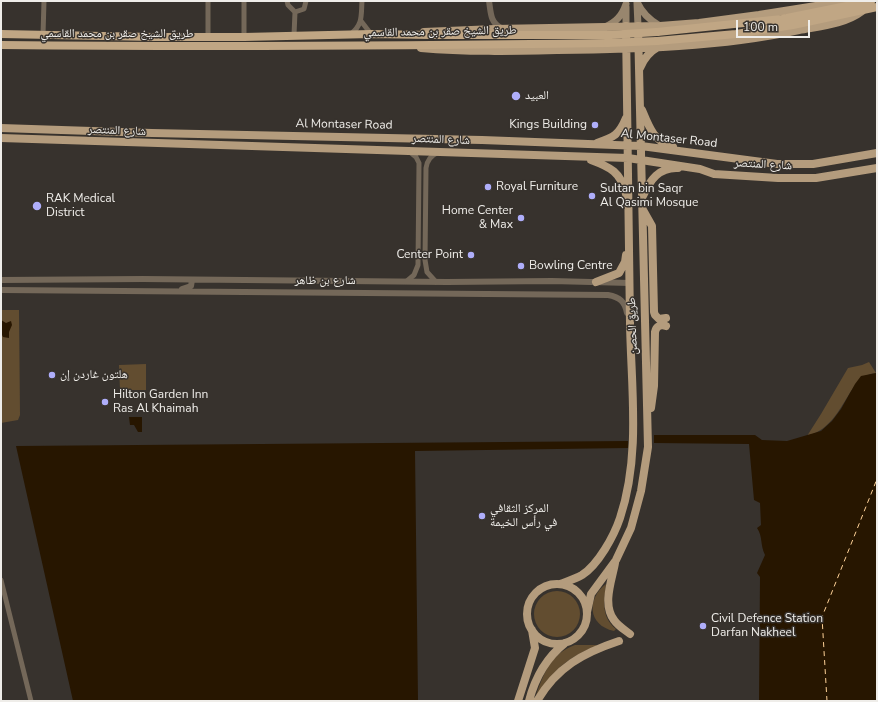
<!DOCTYPE html>
<meta charset="utf-8">
<style>
body{margin:0}
#map{position:relative;width:878px;height:702px;overflow:hidden;background:#37322d;font-family:"Nunito Sans",sans-serif}
canvas{display:block}
.frame{position:absolute;inset:0;border:2px solid #efede9;pointer-events:none}
.scale{position:absolute;left:736px;top:20px;width:74px;height:18px;box-sizing:border-box;border:2px solid #efede9;border-top:0;padding-left:5px;font-size:12px;line-height:14px;white-space:nowrap;color:#efede9;-webkit-text-stroke:3px #37322d;paint-order:stroke}
</style>
<div id="map">
<canvas width="878" height="702"></canvas>
<div class="frame"></div>
<div class="scale">100 m</div>
</div>
<script>
const context = document.querySelector('canvas').getContext('2d');
context.lineJoin = 'round';
function fillPath(path, color) {
  context.fillStyle = color;
  context.fill(path, 'evenodd');
}
function trace(path, color, width, dash) {
  context.strokeStyle = color;
  context.lineWidth = width;
  context.lineCap = dash ? 'butt' : 'round';
  context.setLineDash(dash || []);
  context.stroke(path);
}
function drawText(font, color, halo, rows, align = 'center') {
  context.font = font + ' "Nunito Sans","Noto Naskh Arabic",sans-serif';
  context.lineWidth = 3;
  context.setLineDash([]);
  context.textBaseline = 'middle';
  context.strokeStyle = halo;
  context.fillStyle = color;
  for (const [text, x, y, turn = 0] of rows) {
    context.save();
    context.translate(x, y);
    context.rotate((+turn || 0) * Math.PI / 180);
    context.textAlign = isNaN(turn) ? turn : align;
    if (halo) context.strokeText(text, 0, 0);
    context.fillText(text, 0, 0);
    context.restore();
  }
}
fillPath(new Path2D(`
 M1,310H19L20,415L18,420L1,423Z
 M869,362L876,373C845,376 846,426 807,436L821,414L848,368L862,365Z
 M146,364V390H120L119,365Z
 M606,584C604,601 601,617 616,629L614,631C587,625 587,598 606,584Z
 M534 614a23 23 0 1 1 46 0a23 23 0 1 1-46 0Z
 M575,645H596L597,646C567,657 551,672 535,699C542,676 551,653 575,645Z`), '#624d30');
fillPath(new Path2D(`
 M1,320L6,323L11,321L12,325L9,332V338L3,337L1,333Z
 M876,373L877,701H759L760,577L757,573L765,555C760,545 763,537 757,528L761,525L760,503L754,500L749,444L654,443V435H755L762,440L787,441L821,431L832,421L841,409L855,384L861,376Z
 M129,417H142V432H138L134,425H130Z
 M628,441V448L415,451L418,701H73L16,446Z`), '#271600');
trace(new Path2D(`
 M827,701L822,617L877,479`), '#fed197', 1, [5, 4]);
trace(new Path2D(`
 M208,1V37
 M287,1L288,5L295,12L294,35
 M295,12L304,9L306,1
 M361,21L371,34
 M351,34C363,24 361,16 362,1
 M43,35L44,1
 M244,37V1
 M407,281L414,275L418,265L419,163L416,157L410,152
 M436,282L427,272L425,260L426,168C427,161 430,156 437,153
 M1,580L31,701`), '#746859', 5);
trace(new Path2D(`
 M489,1C491,13 490,22 501,28
 M1,280L143,279L447,282L552,281L630,283
 M182,289L191,286L192,280
 M1,290L608,295C620,297 625,302 627,313`), '#746859', 6);
trace(new Path2D(`
 M637,2C642,13 649,20 660,26
 M637,3L638,26
 M626,7V26
 M605,27C616,22 622,16 626,4`), '#98866e', 7);
trace(new Path2D(`
 M424,32L495,29L660,26L699,23L759,15L847,1
 M421,48C466,52 512,51 557,50C638,49 720,47 799,30C820,26 845,24 862,11
 M640,68C644,58 649,52 658,47
 M642,110C649,127 654,142 673,147
 M1,128L152,133L482,140L641,146L777,164H813L877,153
 M1,138L628,158L700,169L714,174L778,178H816L877,168
 M597,143C614,137 619,135 626,118
 M591,160C610,167 621,172 626,194
 M643,196C650,180 659,167 678,168
 M643,210L652,226L654,312L655,315L659,319L666,318
 M596,282L619,273L625,262L626,255
 M651,408L654,386L655,332C656,326 661,324 666,326
 M615,563C612,580 602,604 614,620C618,626 625,630 630,634
 M560,584C568,581 575,579 582,575C598,565 614,536 620,518C641,455 631,387 630,323C629,224 628,125 626,26
 M527 614a30 30 0 1 1 60 0a30 30 0 1 1-60 0Z
 M587,612L591,594L616,560L631,528L641,491L648,447L638,26
 M518,701L535,648L532,630
 M529,701C535,678 546,658 565,643
 M537,701C557,667 583,653 619,641`), '#b49c7d', 8);
trace(new Path2D(`
 M657,32L782,19L871,1
 M1,34L153,37H244L371,34L431,35H608
 M657,41L736,34L793,25L877,7
 M1,45C203,47 405,46 607,43`), '#c0a684', 8);
trace(new Path2D(`
 M608,35L657,32
 M607,43L657,41`), '#c0a684', 8);
for (const [x, y, r, color] of [
 [516,96,5,"#afaefa"],
 [595,125,4,"#afaefa"],
 [488,187,4,"#afaefa"],
 [592,196,4,"#afaefa"],
 [37,206,5,"#afaefa"],
 [521,218,4,"#afaefa"],
 [471,255,4,"#afaefa"],
 [521,266,4,"#afaefa"],
 [52,375,4,"#afaefa"],
 [105,402,4,"#afaefa"],
 [482,516,4,"#afaefa"],
 [703,626,4,"#afaefa"]
]) {
  const dot = new Path2D();
  dot.arc(x, y, r, 0, 2 * Math.PI);
  context.fillStyle = color;
  context.fill(dot);
  trace(dot, '#37322d', 1.5);
}
drawText('12px', '#efede9', '#37322d', [
 ["طريق الشيخ صقر بن محمد القاسمي",440,32,-1],
 ["طريق الشيخ صقر بن محمد القاسمي",117,34],
 ["Al Montaser Road",344,125,1],
 ["شارع المنتصر",117,131,2],
 ["Al Montaser Road",669,139,6],
 ["شارع المنتصر",441,140,2],
 ["شارع المنتصر",763,165,3],
 ["شارع بن ظاهر",325,281],
 ["طريق الحصن",633,326,-92]
]);
drawText('12px', '#efede9', '#37322d', [
 ["العبيد",525,96],
 ["Kings Building",587,125,"right"],
 ["Royal Furniture",496,187],
 ["Sultan bin Saqr",600,189],
 ["Al Qasimi Mosque",600,203],
 ["RAK Medical",46,199],
 ["District",46,213],
 ["Home Center",513,211,"right"],
 ["& Max",513,225,"right"],
 ["Center Point",463,255,"right"],
 ["Bowling Centre",529,266],
 ["هلتون غاردن إن",60,375],
 ["Hilton Garden Inn",113,395],
 ["Ras Al Khaimah",113,409],
 ["المركز الثقافي",490,509],
 ["في رأس الخيمة",490,523],
 ["Civil Defence Station",711,619],
 ["Darfan Nakheel",711,633]
], 'left');
</script>
